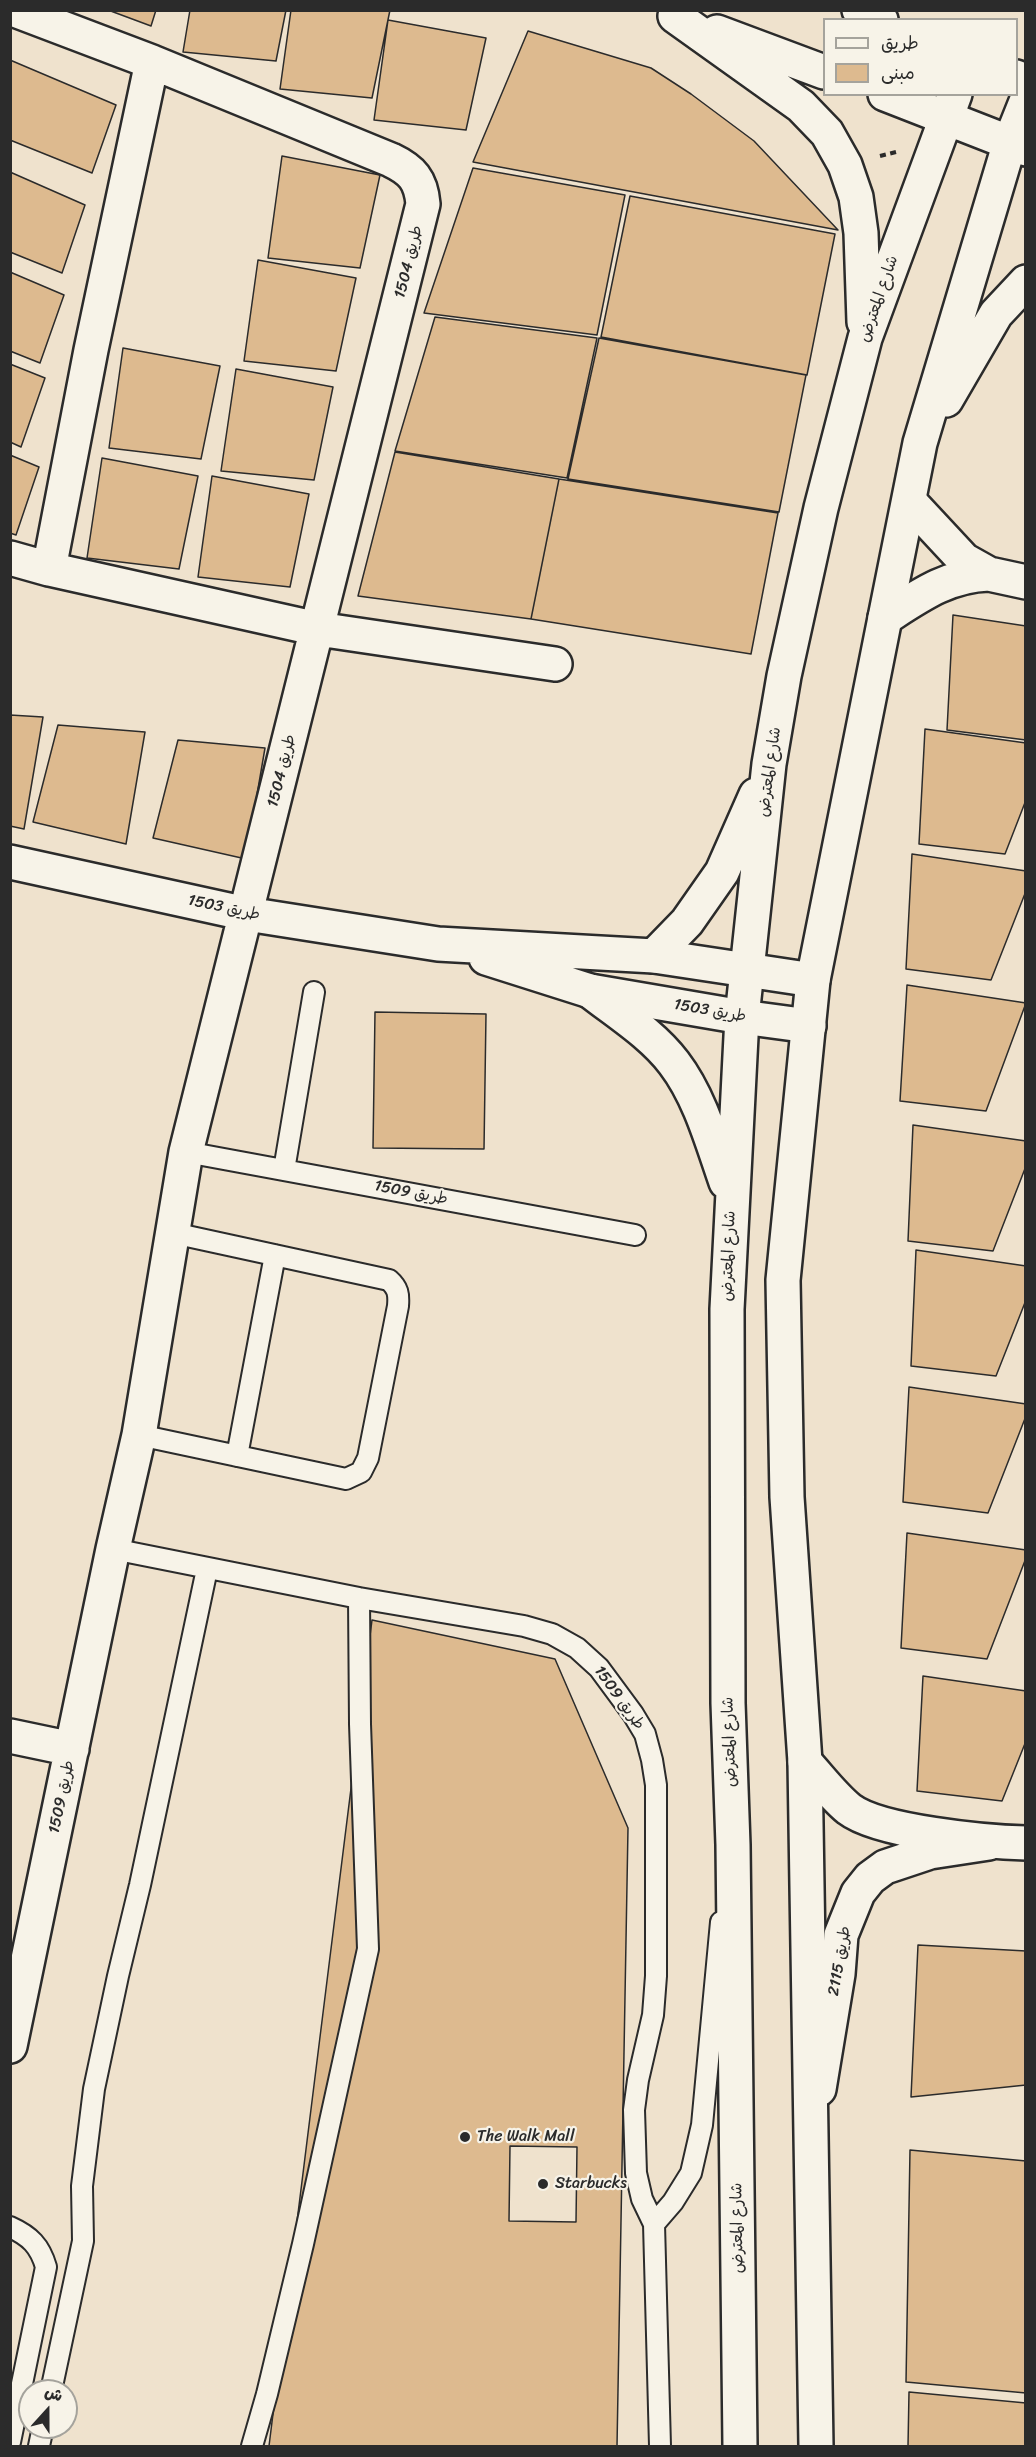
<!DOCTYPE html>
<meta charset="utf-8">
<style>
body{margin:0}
#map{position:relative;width:1036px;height:2457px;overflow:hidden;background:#efe2cd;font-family:Sriracha,"Playpen Sans Arabic",sans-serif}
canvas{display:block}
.frame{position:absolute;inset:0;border:12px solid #2b2b2b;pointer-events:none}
.legend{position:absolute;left:823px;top:18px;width:195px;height:78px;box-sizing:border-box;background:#f7f3e8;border:2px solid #a5a39c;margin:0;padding:8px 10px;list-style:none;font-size:18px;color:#2b2b2b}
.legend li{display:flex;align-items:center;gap:12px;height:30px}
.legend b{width:30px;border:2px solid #a5a39c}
.north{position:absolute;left:18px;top:2379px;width:60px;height:60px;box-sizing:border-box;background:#f7f3e8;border:2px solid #a5a39c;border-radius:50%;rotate:21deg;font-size:16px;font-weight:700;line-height:24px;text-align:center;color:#2b2b2b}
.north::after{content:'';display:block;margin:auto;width:21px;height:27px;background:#2b2b2b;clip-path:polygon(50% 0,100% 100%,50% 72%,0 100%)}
</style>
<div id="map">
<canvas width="1036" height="2457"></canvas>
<div class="frame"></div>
<ul class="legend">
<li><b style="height:8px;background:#f7f3e8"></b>طريق</li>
<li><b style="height:16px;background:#ddba8f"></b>مبنى</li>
</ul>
<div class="north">ش</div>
</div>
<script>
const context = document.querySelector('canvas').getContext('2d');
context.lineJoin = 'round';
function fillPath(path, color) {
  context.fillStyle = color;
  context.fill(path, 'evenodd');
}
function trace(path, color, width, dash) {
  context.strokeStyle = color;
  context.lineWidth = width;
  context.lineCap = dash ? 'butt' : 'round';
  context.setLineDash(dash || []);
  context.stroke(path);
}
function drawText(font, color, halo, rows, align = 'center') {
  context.font = font + ' Sriracha,"Playpen Sans Arabic",sans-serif';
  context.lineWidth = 4.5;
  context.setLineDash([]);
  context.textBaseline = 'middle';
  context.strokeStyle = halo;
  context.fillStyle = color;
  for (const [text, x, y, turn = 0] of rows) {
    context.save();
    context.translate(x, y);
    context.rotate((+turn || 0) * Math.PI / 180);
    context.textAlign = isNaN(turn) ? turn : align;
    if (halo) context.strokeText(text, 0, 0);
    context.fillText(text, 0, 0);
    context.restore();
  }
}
const building = new Path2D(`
 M108,10H156L151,26Z
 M190,10H286L276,61L183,52Z
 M291,10H390L372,98L280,89Z
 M388,20L486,38L466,130L374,120Z
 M528,31L651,68L691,94L754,141L838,230L473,162Z
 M10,60L116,105L92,173L10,140Z
 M282,156L380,175L360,268L268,258Z
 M473,168L625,195L597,335L424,313Z
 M10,172L85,205L62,273L10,252Z
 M630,196L835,234L807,375L601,337Z
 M258,260L356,278L336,371L244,361Z
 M10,272L64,295L40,363L10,351Z
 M435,317L597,338L567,478L395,451Z
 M599,338L806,375L779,512L568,479Z
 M123,348L220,366L201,459L109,448Z
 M10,364L45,378L21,447L10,442Z
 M236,369L333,387L314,480L221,471Z
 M395,452L559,479L531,619L358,596Z
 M10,455L39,467L16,535L10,533Z
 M102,458L198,476L179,569L87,558Z
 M212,476L309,494L290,587L198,577Z
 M559,479L778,513L751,654L531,619Z
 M953,615L1026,626V740L947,730Z
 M10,715L43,717L24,829L10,826Z
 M58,725L145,732L126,844L33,822Z
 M925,729L1026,743V800L1005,854L919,844Z
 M178,740L265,748L246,859L153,838Z
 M912,854L1026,871V891L991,980L906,969Z
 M907,985L1026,1003L986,1111L900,1101Z
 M375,1012L486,1014L484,1149L373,1148Z
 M913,1125L1026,1141V1166L993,1251L908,1241Z
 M916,1250L1026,1266V1300L996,1376L911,1366Z
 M909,1387L1026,1404V1416L988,1513L903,1502Z
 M907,1533L1026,1550V1558L987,1659L901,1648Z
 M372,1620L555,1659L628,1828L617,2446H269Z
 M923,1676L1026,1691V1741L1002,1801L917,1791Z
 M918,1945L1026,1951V2085L911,2097Z
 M510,2146L577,2147L576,2222L509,2221Z
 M910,2150L1026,2161V2393L906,2382Z
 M909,2392L1026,2403V2446H908Z`);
fillPath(building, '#ddba8f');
trace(building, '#2b2b2b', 1.5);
const lane = new Path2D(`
 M186,1152L635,1235
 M284,1170L314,992
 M139,1435L346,1479L361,1472L368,1458L398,1306C399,1294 398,1288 389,1280L173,1233
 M237,1456L275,1255
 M113,1549L359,1598L524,1626L552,1634L577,1648L599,1668L633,1714L645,1734L652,1760L656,1785V1976L653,2015L638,2080L634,2110L636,2173L642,2199L654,2224
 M10,2227C30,2236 40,2246 46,2267L10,2442
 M51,2391L83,2241L82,2186L94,2089L118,1976L140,1885L207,1569
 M39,2446L43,2427
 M252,2446L267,2394L303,2244L368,1949L360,1724L359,1598
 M660,2446L654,2224L673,2202L691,2173L702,2125L721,1922`);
const street = new Path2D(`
 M910,502L964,560L989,574L1026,582
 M10,558L49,569L318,629L555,664
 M49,569L91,350L152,62
 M885,618C919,596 948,575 989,574
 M10,862L247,914L438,944L654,956L813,980
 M486,958L590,991L742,1017L809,1026
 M10,1736L72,1749
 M805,1762C819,1777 833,1796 849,1809C879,1832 986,1842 1026,1843
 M10,2046L113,1549L139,1435L186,1152L423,204C421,180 412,170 391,160L152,62L15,10
 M819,2089L838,1974L841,1935L858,1893L870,1878L885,1867L930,1852L989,1843`);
const secondary = new Path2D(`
 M859,10L881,20
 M675,16L801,106L827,133L845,165L856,197L861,233L864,322
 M717,32L824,72
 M1016,77L1026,81
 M885,94L1026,149
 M946,400L996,314L1026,282
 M654,956L687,922L722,872L756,795
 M590,991C618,1013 652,1034 674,1063C700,1097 712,1142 726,1182
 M740,2446L733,1845L728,1703L727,1309L742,1017L769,764L784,676L821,508L865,338L955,94
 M816,2446L805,1762L787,1497L783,1280L813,980L885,618L920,443L1010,142L1026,102`);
trace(lane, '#2b2b2b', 24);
trace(street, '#2b2b2b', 38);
trace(secondary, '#2b2b2b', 38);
trace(new Path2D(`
 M880,156L896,152`), '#2b2b2b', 4, [6, 4.5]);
trace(lane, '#f7f3e8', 20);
trace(street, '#f7f3e8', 33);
trace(secondary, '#f7f3e8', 33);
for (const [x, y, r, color] of [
 [465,2137,6,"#2b2b2b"],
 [543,2184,6,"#2b2b2b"]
]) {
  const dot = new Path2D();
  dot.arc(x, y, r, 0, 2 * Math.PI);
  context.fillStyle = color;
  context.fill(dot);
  trace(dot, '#f7f3e8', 2);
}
drawText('16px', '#2b2b2b', '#f7f3e8', [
 ["طريق 1504",409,262,-76],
 ["شارع المعترض",879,299,-71],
 ["طريق 1504",282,771,-76],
 ["شارع المعترض",770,772,-82],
 ["طريق 1503",224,908,12],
 ["طريق 1503",710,1011,10],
 ["طريق 1509",411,1193,11],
 ["شارع المعترض",729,1256,-88],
 ["طريق 1509",619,1698,54],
 ["شارع المعترض",730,1742,-92],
 ["طريق 1509",62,1797,-78],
 ["طريق 2115",840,1961,-80],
 ["شارع المعترض",738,2228,-91]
]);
drawText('16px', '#2b2b2b', '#f7f3e8', [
 ["The Walk Mall",477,2137],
 ["Starbucks",555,2184]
], 'left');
</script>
